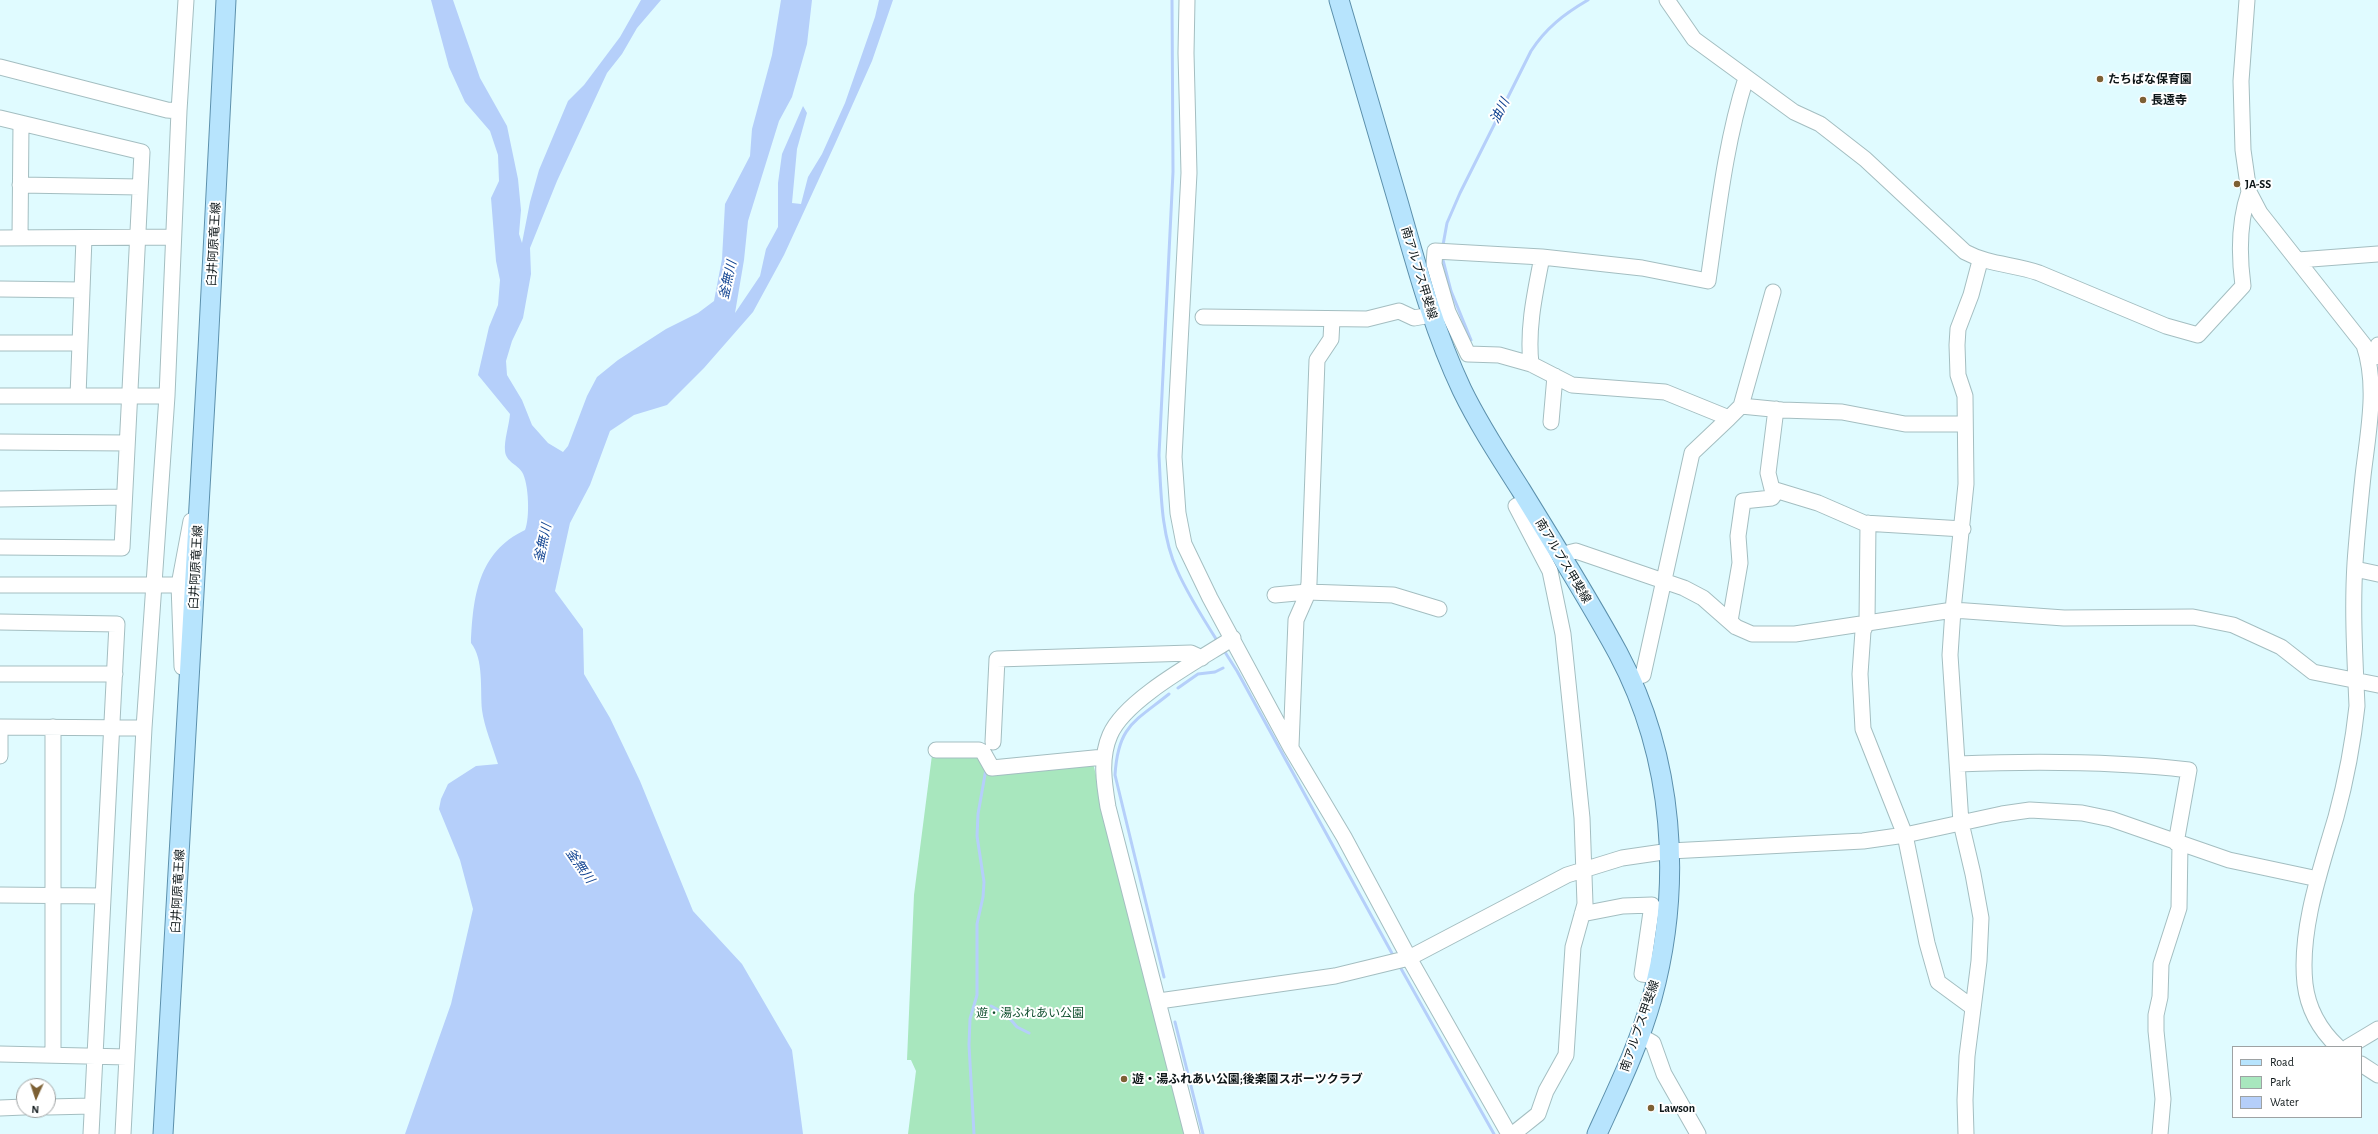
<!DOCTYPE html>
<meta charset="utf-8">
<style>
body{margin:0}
#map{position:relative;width:2378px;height:1134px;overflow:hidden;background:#e0fbff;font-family:"Alegreya Sans",sans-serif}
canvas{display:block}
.legend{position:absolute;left:2232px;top:1046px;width:130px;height:72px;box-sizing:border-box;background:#fff;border:1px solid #9ea2a3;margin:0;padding:5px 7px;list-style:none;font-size:12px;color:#0d1618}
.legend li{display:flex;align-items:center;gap:8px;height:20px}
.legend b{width:20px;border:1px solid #9ea2a3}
.north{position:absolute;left:16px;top:1078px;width:40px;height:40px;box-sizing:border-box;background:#fff;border:1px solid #9ea2a3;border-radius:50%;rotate:183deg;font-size:11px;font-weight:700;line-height:16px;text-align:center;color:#0d1618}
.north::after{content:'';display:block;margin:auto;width:14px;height:18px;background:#7d6034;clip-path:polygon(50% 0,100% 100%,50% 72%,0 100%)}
</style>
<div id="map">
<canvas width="2378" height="1134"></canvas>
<ul class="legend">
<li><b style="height:5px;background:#b7e4fd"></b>Road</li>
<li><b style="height:11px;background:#a8e7be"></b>Park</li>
<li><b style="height:11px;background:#b5cffa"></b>Water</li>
</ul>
<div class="north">N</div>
</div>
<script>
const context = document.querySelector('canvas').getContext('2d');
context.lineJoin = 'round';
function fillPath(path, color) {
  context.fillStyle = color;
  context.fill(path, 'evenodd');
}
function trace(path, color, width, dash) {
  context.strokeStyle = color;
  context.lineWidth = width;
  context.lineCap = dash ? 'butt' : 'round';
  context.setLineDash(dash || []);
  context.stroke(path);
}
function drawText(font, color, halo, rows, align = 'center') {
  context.font = font + ' "Alegreya Sans","Noto Sans JP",sans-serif';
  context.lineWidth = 4;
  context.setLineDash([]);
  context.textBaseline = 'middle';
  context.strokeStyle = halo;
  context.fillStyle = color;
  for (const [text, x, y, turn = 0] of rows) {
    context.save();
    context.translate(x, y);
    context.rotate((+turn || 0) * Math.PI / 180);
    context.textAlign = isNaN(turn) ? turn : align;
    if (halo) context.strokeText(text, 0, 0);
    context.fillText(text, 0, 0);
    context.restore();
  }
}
fillPath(new Path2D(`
 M932,755H980L983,766L1093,763L1184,1134H908L916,1071L911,1060H907L914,895Z`), '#a8e7be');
fillPath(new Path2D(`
 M431,0H453L480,78L507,126L518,179L521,210L519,234L522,243L530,202L539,170L568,101L584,85L620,37L641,0H661L637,28L622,54L607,73L557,181L530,248L531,274L523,318L512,341L506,361L507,375L522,400L532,425L548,443L563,452L568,446L587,396L597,377L618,360L666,329L698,313L714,301L722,259L725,204L750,156L752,129L772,55L781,0H812L807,44L792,97L779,121L748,221L744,260L735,313L760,276L766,249L778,227V183L782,154L803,106L807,113L797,149L792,203L801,204L808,177L822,154L845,103L875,17L879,0H893L872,61L835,144L784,255L753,312L704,368L667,405L634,415L610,431L590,485L570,523L555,591L583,629L584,674L610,718L640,781L693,911L742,964L792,1050L803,1134H405L451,1004L473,909L460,860L439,809L441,799L448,784L476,766L498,764C493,748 484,726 482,710C480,690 484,659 471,643C473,597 478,552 525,530C530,519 529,483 522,472C517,464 506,462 505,451C504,440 509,426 510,414L478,375L489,327L498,305L500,280L496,261L491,198L499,181L498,155L490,131L465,102L449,67Z`), '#b5cffa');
trace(new Path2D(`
 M1172,0L1173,172L1159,455C1161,493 1161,535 1177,570C1188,595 1204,620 1218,642
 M1443,245L1447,223L1460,193L1531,51C1546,28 1564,14 1588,0
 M1443,260L1451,291L1471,340
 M1223,649L1237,671L1394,957
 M1178,688L1198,674L1215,672L1223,668
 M1399,965L1494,1134
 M1164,977L1115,775C1118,726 1134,722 1169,694
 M991,1006L1006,1014L1017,1027L1029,1033
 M1175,1022L1203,1134
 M974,1134L969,1045L970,1019L977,995V924L983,897L984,882L977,836L978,814L986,769`), '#b5cffa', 3);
const minor = new Path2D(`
 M1187,0L1186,53L1189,173L1174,457L1178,513L1184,544L1210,598L1291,748L1344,837L1409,958L1509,1134
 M1667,0L1694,39L1794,112L1820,124L1865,159L1965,252C1989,265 2014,264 2039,273L2166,326L2198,335L2243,286C2239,256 2239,221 2249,192
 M2247,0L2241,81L2243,150L2249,192L2260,213L2364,345C2378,386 2368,432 2363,476C2360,505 2357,534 2355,563C2352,611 2355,659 2357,706C2353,744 2346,780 2336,817C2321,868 2299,930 2305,984C2308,1009 2320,1030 2338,1047
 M0,67L167,110L179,111
 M0,118L142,152L122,548L0,547
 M20,185L140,187
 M0,238L173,237
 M20,238L21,123
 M2298,260L2378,254
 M0,289L82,290
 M1448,312L1434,264L1435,251L1542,257L1642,268L1708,281C1718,213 1725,144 1746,78
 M1203,317L1367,319L1399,311L1414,318L1448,312L1468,354L1499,355L1531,364L1572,385L1665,392L1729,418L1741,406L1773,292
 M0,343H80
 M2371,358L2375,357L2378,345
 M1531,364C1527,328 1535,293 1542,257
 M0,396H167
 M78,396L84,238
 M1741,406L1782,410L1842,412L1905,424H1965
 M1776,409L1768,473L1772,489L1818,503L1864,523L1963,529
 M1551,422L1555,376
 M0,442L127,443
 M0,499L124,497
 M1868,523L1867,623L1863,631L1860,674L1863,729L1905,835L1927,943L1938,982L1972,1007
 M1560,555L1576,551L1684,588L1703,598L1736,627L1752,634H1795L1953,610L2064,618L2193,617L2233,625L2281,647L2313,672L2378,685
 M2355,569L2378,574
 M0,585H179
 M1275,595L1307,592L1393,595L1439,609
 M1730,621L1740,563L1738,536L1743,501L1772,498L1777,491
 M0,622L117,624L91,1134
 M182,667L179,585L191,521
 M0,674H115
 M1629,679L1643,675L1692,453L1729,418
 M0,727L144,728
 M993,742L997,659L1191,653L1202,658
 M1291,746L1296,620L1307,595L1309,583L1317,360L1331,339L1332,320
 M936,750H979L983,752L992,768L1104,757
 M0,756V727
 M1958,764C2035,761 2112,761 2189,770L2176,843
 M0,895L103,896
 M1582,914L1623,906L1652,905L1642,974L1657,976
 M1159,1001L1335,976L1409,958L1567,875L1622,858L1670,851L1863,841L1905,835L2002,814L2030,810L2082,813L2111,819L2229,860L2318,879
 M1639,1035L1653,1043L1664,1074L1698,1134
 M2348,1047L2378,1029
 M0,1054L127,1057
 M53,1055V727
 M2361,1064L2378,1075
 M48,1107L92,1106
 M0,1108L24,1107
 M123,1134L144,728L167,396L179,111L186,0
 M1192,1134L1108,807C1104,783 1100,758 1110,735C1125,699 1199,660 1233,638
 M1513,1134L1538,1114L1546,1091L1566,1055L1573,947L1585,904L1582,818L1563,634L1550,571L1516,506L1527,500
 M1966,1134L1965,1100L1967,1056L1979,961L1981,918L1973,874L1961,823L1950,655L1953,610L1966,484L1965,396L1958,375L1957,345L1958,329L1971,295L1980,261
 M2160,1134L2163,1099L2156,1031V1015L2160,997L2161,964L2179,908L2180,844`);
const major = new Path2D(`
 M1339,0C1359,68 1379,137 1399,205C1417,268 1434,331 1462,390C1479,425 1500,457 1521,490C1554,544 1588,598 1618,653C1674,758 1683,884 1652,998C1639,1045 1617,1090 1597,1134
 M163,1134L208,349L226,0`);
trace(minor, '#a4bec1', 17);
trace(major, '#5c90ac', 21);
trace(minor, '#fff', 15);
trace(major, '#b7e4fd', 19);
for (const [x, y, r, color] of [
 [2100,79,4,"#7d6034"],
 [2143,100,4,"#7d6034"],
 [2237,184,4,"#7d6034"],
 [1124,1079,4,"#7d6034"],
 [1651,1108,4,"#7d6034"]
]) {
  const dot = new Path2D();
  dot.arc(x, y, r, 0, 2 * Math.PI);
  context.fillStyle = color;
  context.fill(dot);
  trace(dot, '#fff', 1.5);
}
drawText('bold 12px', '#0d1618', '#fff', [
 ["たちばな保育園",2108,79],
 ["長遠寺",2151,100],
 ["JA-SS",2245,184],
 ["遊・湯ふれあい公園;後楽園スポーツクラブ",1132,1079],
 ["Lawson",1659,1108]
], 'left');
drawText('12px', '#0d1618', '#fff', [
 ["臼井阿原竜王線",214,244,-87],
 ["南アルプス甲斐線",1419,273,73],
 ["南アルプス甲斐線",1563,561,59],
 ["臼井阿原竜王線",196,567,-87],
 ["臼井阿原竜王線",178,891,-87],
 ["南アルプス甲斐線",1640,1026,-71]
]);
drawText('12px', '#104f2e', '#fff', [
 ["遊・湯ふれあい公園",1030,1013]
]);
drawText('italic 13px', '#114391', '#fff', [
 ["油川",1500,111,-63],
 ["釜無川",728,280,-77],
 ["釜無川",543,543,-78],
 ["釜無川",580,866,55]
]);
</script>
